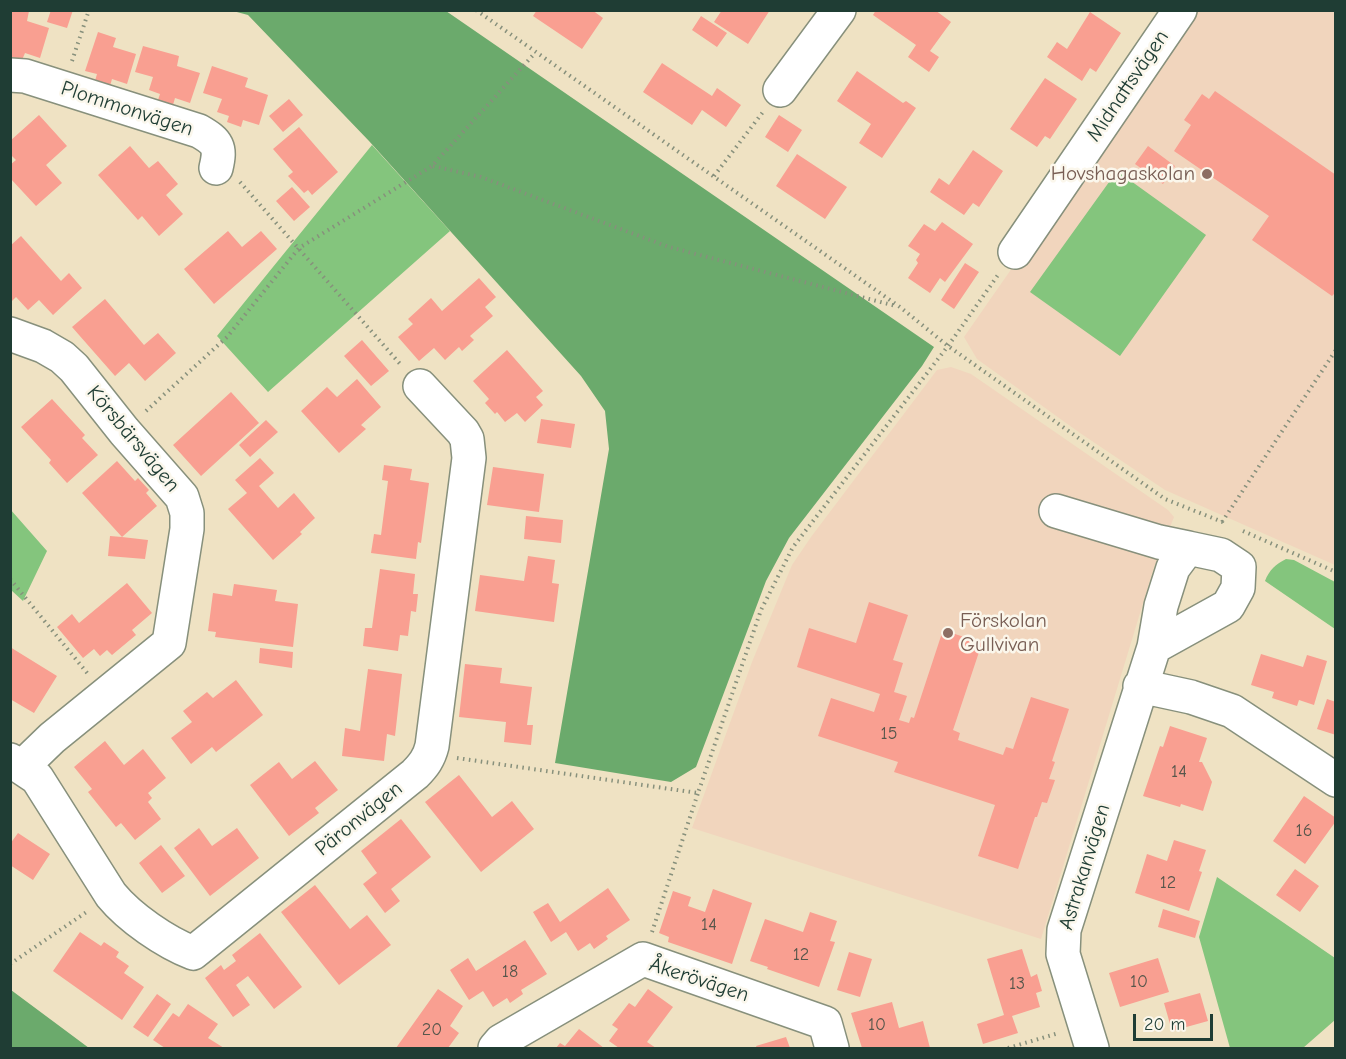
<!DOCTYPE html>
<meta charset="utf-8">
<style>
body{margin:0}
#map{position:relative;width:1346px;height:1059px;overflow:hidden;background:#efe2c3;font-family:"Comic Neue",sans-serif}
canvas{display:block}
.frame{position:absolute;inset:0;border:12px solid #1f3d34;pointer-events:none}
.scale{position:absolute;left:1133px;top:1014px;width:80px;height:27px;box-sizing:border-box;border:3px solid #1f3d34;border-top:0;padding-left:8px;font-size:18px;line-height:21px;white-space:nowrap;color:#1f3d34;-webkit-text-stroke:4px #fbf7ec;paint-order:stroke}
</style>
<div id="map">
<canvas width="1346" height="1059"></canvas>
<div class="frame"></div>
<div class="scale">20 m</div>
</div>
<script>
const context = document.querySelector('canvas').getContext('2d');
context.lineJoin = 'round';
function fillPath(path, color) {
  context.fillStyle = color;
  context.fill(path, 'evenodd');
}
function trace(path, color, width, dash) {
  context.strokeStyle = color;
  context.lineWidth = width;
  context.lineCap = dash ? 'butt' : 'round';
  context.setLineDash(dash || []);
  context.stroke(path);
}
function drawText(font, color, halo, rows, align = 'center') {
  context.font = font + ' "Comic Neue",sans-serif';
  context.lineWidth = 5;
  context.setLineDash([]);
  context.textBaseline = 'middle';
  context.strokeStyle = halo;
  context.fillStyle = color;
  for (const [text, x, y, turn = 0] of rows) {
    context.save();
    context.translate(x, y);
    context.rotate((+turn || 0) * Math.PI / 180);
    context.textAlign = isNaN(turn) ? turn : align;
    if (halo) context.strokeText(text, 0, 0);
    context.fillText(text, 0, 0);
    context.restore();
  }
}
fillPath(new Path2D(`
 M1191,11H1335V565L1165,490L1080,433L977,359L964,337Z
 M951,367L971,374L1168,510L1174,517L1154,567L1041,939L692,828L752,662L792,565L811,537L937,370Z`), '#f1d5bd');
fillPath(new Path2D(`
 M372,145L450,231L268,392L217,336Z
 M1117,171L1206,235L1120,356L1030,292Z
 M10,509L47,551L23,601L11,590Z
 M1286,559L1294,560L1335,582V629L1265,581C1269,570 1276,564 1286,559Z
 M1217,877L1335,958V1020L1303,1048H1230L1199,937Z`), '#84c57d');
fillPath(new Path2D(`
 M233,11H446L934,347L922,366L789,538L766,581L696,767L671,782L555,763L609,449L605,411L581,376L369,141L248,15Z
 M11,990L89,1048H11Z`), '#6baa6c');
fillPath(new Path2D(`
 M10,10L29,11L27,21L49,28L40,58L25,53L22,60L10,57Z
 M51,10H73L67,28L47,22Z
 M537,10H592L603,18L582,49L533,16Z
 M722,10H770L748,44L714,22Z
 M876,10H935L951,22L930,51L939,57L929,72L908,57L916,45L873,15Z
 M1090,12L1121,33L1096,72L1090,68L1082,81L1047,57L1057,42L1067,49Z
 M701,16L727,33L717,47L692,30Z
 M98,32L116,38L113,47L136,54L127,84L112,79L110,86L95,81L97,74L85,71Z
 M143,46L179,56L177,66L200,73L190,103L175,98L173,105L158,100L160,94L149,90L153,77L135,72Z
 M662,63L712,96L717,88L741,105L726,127L702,110L692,125L643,92Z
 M212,66L248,78L245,87L268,95L259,125L243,120L241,127L227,122L229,116L217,112L222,99L203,93Z
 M857,71L903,103L906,101L916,108L882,158L859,143L871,124L837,101Z
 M1045,78L1077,99L1050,139L1045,136L1037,147L1010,129Z
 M1215,91L1336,175V292L1332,296L1252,240L1269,216L1174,151L1191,125L1184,120L1202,94L1209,99Z
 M289,99L303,115L283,132L269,116Z
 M39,115L67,146L46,165L62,183L36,206L10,178V165L16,160L10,154V141Z
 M779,115L802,130L788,152L765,137Z
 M299,127L338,172L312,195L308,190L304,193L288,176L293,172L273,149Z
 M130,146L149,168L158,161L178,184L166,195L183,214L159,236L142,216L138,220L98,175Z
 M1148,146L1175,166L1163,184L1135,164Z
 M973,150L1003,171L979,207L973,203L964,215L930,192L939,178L949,185Z
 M797,154L847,187L825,219L776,186Z
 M292,187L310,207L294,221L276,201Z
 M942,222L973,244L945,282L940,278L930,293L908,278L918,263L916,260L920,254L908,246L924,224L935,231Z
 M228,231L242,247L261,231L277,249L214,304L184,269Z
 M21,236L61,281L69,273L82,288L53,315L39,300L28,310L16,297L12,301L10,299V246Z
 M965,263L979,272L954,309L941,300Z
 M479,278L496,297L485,307L493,316L470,336L474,340L462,351L459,347L445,360L434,348L419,361L398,337L413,324L408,319L431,298L442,311Z
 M105,299L144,345L158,333L176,353L145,381L129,363L115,376L72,327Z
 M362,340L389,371L371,386L344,356Z
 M507,350L543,391L536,397L543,405L525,422L517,413L505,422L497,412L495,414L485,403L489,399L473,381Z
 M357,379L381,407L361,425L366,429L339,453L301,411L327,387L337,397Z
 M231,392L259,423L201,476L173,445Z
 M52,399L85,435L82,438L98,455L67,483L49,463L51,460L21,427Z
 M541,419L575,424L571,448L537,443Z
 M266,420L278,432L250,457L239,445Z
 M260,458L274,473L259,486L278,508L294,493L315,518L300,532L302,534L273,560L228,509L247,493L235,480Z
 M117,461L135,481L138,478L149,490L146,493L157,506L122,537L148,540L145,559L108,556L110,536L122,537L82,493Z
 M384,465L412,469L410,480L429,483L421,543L418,542L416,559L371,553L374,534L381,535L388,481L382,480Z
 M493,467L544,474L539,512L487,505Z
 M526,516L563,520L561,543L524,539Z
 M528,556L555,560L552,583L559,584L554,622L475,611L480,575L524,581Z
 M380,569L415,574L413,594H418L416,612L411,611L408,636L400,635L398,651L363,646L365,628H372Z
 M127,583L152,613L132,630L136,635L112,655L107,650L100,656L94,649L83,658L57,627L72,614L79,623Z
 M234,584L277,590L275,601L298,604L293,647L215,637L216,632L208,631L213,593L232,596Z
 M869,602L908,615L893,660L903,663L894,692L907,696L899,720L909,723L911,717L914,718L943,630L982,643L953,730L960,733L958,740L1003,755L1006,747L1013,749L1031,697L1069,709L1052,761L1055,762L1049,779L1055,780L1047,803L1042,802L1037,817H1035L1018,869L978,856L995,805L894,772L898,762L818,736L831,698L874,712L880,694L797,667L809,628L856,643Z
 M10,647L57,676L34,713L10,699Z
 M260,648L293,652L292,668L259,663Z
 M1261,654L1303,667L1307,655L1327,661L1314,705L1299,700L1297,706L1272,698L1274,692L1251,685Z
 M465,664L502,668L500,683L532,687L527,725H533L531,745L504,742L506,722L459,717Z
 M368,669L402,674L395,736L387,734L384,761L342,756L345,728L360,731Z
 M236,680L263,715L216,752L212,747L191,764L171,738L192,722L183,711L207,692L213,698Z
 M1327,699L1336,702V735L1317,729Z
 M1170,726L1207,738L1199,762H1202L1212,782L1203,811L1181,804L1180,807L1143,796L1160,746L1163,747Z
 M105,741L124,765L143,749L166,778L148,793L152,798L148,802L161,819L135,840L121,823L116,827L88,792L92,789L74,767Z
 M315,761L338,790L315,808L319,813L289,836L250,785L279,762L292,779Z
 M459,775L492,817L512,801L534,829L481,872L425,802Z
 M1304,796L1336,818V821L1305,864L1273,841Z
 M401,819L431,857L391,889L400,901L385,913L363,884L377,873L361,851Z
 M199,828L212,846L237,828L259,858L210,896L174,848Z
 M18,833L50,854L33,880L10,865V844Z
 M1174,840L1206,850L1199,871L1202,872L1189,911L1135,893L1147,854L1167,861Z
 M161,845L185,876L162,893L139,863Z
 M1295,869L1319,886L1300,912L1276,895Z
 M315,885L350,929L367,915L391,945L339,985L281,912Z
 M608,888L630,920L606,936L608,939L594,949L590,943L578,951L566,932L551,942L533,912L548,903L560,922Z
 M713,889L752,903L732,964L668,942L669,937L659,933L673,891L691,897L688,906L705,912Z
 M1163,909L1200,921L1195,938L1158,927Z
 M810,912L837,921L830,941L835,942L819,987L767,969L768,967L750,961L765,919L803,932Z
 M80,932L101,946L104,942L119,952L116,957L129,966L124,973L144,987L122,1020L53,971Z
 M260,933L302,987L274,1009L248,976L236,985L250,1005L233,1017L205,978L221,965L224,970L236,961L232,955Z
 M525,940L547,974L521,990L523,994L510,1003L507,998L493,1007L483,991L469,1000L450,970L468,958L476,971Z
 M1022,949L1031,977L1037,974L1042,991L1036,993L1040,1007L1012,1016L1018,1033L983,1044L977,1024L1004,1015L987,959Z
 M849,952L872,959L860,997L837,990Z
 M1158,958L1169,992L1120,1007L1109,973Z
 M438,989L463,1006L450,1026L459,1033L448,1048H396Z
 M648,989L673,1007L647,1042L656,1048H619L609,1041L618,1029L612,1025L629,1003L635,1007Z
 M1200,993L1208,1021L1172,1031L1164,1003Z
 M157,994L171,1004L148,1037L133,1027Z
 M892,1002L899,1028L923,1021L930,1048H862L851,1013Z
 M188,1004L218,1024L208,1038L224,1048H165L153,1040L173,1013L179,1017Z
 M579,1029L604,1048H556L560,1043L565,1046Z
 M786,1037L790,1048H757L756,1046Z`), '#f99f91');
const minor = new Path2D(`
 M10,75L25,76L199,131C218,142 221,147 216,168
 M780,90L839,10
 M1015,252L1180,10
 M10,334L43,346L62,357L74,368L124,431L182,497L187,513V529L169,643L52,738L22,767
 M1056,511L1159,542L1188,548
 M1140,686L1191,697L1232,711L1336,780
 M10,760L37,778L111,895C130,918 165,942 193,953L415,774C424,765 429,758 432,746L469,458L467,439L463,432L420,386
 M495,1048L501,1041L643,959L825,1023L832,1048
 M1092,1048L1063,954L1064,930L1154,647L1161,606L1173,568L1188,548L1221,555L1239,567L1238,588L1228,606L1154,647`);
trace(minor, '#87907c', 36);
trace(new Path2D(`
 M476,10L900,307L948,346L1165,499L1225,523
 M72,61L89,10
 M433,166L481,177L669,247L896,306
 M714,176L763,112
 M240,182L401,365
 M146,411L227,337L299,248L432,166L535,53
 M1222,522L1336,350
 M1243,531L1336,572
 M10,579L88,674
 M457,758L698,793L761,610L793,547L948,346L998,275
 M652,932L698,793
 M10,964L88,911
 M1008,1048L1059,1033`), '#87907c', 4, [1.5, 4.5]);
trace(minor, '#fff', 33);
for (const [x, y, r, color] of [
 [1207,174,6,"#8d6e63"],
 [948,633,6,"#8d6e63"]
]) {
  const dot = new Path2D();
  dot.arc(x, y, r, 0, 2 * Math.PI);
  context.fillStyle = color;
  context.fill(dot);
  trace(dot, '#fbf7ec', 2);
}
drawText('18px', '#56564b', null, [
 ["15",889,734],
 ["14",1179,772],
 ["16",1304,831],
 ["12",1168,883],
 ["14",709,925],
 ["12",801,955],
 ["18",510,972],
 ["10",1139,982],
 ["13",1017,984],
 ["10",877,1025],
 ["20",432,1030]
]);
drawText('21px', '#1f3d34', '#fbf7ec', [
 ["Midnattsvägen",1128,86,-56],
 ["Plommonvägen",127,109,18],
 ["Körsbärsvägen",133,439,50],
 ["Päronvägen",359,819,-39],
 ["Astrakanvägen",1085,867,-73],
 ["Åkerövägen",699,980,18]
]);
drawText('21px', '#785e54', '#fbf7ec', [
 ["Hovshagaskolan",1195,174],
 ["Förskolan",960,621,"left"],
 ["Gullvivan",960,645,"left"]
], 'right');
</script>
